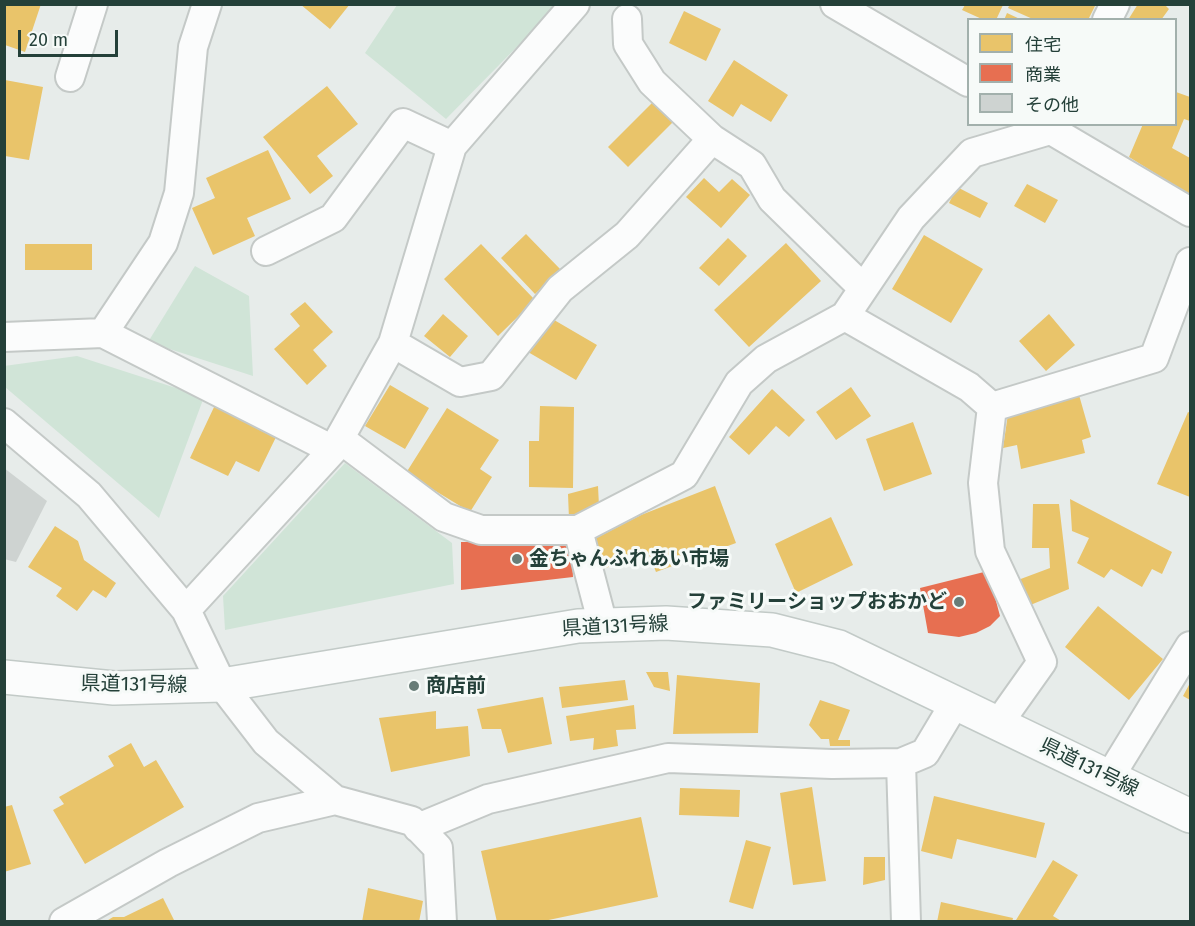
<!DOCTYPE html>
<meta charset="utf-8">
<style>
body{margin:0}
#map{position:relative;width:1195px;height:926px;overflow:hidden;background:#e7ecea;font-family:"Fira Sans","Noto Sans JP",sans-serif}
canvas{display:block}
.frame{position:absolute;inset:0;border:6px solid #244039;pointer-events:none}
.legend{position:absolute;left:967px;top:18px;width:210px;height:108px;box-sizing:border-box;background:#f6faf8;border:2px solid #a2b0ac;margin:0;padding:8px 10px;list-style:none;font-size:18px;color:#244039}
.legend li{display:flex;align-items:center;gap:12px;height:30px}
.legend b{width:30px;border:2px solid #a2b0ac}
.scale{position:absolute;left:18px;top:30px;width:100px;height:27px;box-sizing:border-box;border:3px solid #244039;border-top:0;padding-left:8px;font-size:18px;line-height:21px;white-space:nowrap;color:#244039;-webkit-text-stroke:4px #f6faf8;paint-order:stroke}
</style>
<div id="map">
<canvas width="1195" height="926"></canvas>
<div class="frame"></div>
<ul class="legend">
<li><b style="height:16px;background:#e9c46a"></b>住宅</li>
<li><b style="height:16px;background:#e76f51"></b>商業</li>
<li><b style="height:16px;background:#ced3d1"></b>その他</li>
</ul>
<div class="scale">20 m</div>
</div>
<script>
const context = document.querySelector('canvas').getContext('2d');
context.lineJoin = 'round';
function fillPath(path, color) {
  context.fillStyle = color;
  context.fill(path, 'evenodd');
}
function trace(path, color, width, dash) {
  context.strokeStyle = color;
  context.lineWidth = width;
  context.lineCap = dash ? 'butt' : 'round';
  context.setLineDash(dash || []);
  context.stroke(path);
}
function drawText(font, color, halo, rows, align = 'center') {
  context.font = font + ' "Fira Sans","Noto Sans JP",sans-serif';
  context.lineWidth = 6;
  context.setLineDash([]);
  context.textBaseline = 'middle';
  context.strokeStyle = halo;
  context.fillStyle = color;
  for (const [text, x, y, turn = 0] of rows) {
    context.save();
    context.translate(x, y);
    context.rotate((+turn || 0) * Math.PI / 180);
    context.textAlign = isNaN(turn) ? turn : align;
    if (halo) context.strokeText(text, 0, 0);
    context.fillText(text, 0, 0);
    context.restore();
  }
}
fillPath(new Path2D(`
 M397,5H558L446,119L365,53Z
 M195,266L249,296L253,376L148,342Z
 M77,356L204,397L159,518L5,387L4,366Z
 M345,463L452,543L454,584L225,630L223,596Z`), '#d0e4d7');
fillPath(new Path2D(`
 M5,4H41L25,52L5,45Z
 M300,4H350L330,29Z
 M1010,4H1096L1088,20H1035L1008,8Z
 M1138,4H1164L1169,9L1161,20H1128Z
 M965,5H1003L996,20H984L962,10Z
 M684,11L721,29L706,61L669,43Z
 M1007,13L1022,20H1004Z
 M734,60L788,95L771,122L741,104L733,117L708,101Z
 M5,80L43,87L29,160L5,156Z
 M327,86L358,124L317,156L333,176L310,194L263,137Z
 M1176,92L1190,97V121L1184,119L1172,148L1190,158V195L1129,157L1143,124H1176Z
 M654,101L674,121L628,167L608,147Z
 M268,150L291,199L247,218L255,236L213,255L192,208L215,198L206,178Z
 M704,178L719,192L732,179L750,195L721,228L686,197Z
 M1027,184L1058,200L1045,223L1014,206Z
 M957,187L988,203L980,218L949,203Z
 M526,234L561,270L535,294L501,258Z
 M924,235L983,269L951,323L892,289Z
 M728,238L747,256L719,286L699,268Z
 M786,243L821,281L749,347L714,310Z
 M25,244H92V270H25Z
 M481,244L535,300L498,336L444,279Z
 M305,302L333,332L313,350L327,366L307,385L274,349L300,326L290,314Z
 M443,314L468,336L450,357L424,336Z
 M1049,314L1075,345L1046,371L1019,341Z
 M549,317L597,345L576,380L528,352Z
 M390,385L429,408L405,449L365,426Z
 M851,387L871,416L836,440L816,412Z
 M772,389L805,420L789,437L776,426L749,455L729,437Z
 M1079,395L1091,437L1082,440L1085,453L1021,469L1017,445L1003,448L1008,414Z
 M215,405L277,435L259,472L236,461L228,476L190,458Z
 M540,406L574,407L573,488L529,487V441H539Z
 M447,408L499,440L480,469L492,477L470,512L406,473Z
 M1188,412L1190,413V497L1157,484Z
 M913,422L932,474L884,491L866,439Z
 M598,486L599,506L569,519L568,494Z
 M715,486L736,543L656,572L648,552L603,569L594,539L641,515Z
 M1070,499L1172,552L1162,574L1152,569L1142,587L1111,569L1104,578L1077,563L1089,538L1072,531Z
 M1033,504H1059L1069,589L1028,606L1018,580L1050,568L1049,548H1032Z
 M831,517L853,565L796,593L775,544Z
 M55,526L78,541L84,560L116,583L106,598L93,590L77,611L56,596L62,588L28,567Z
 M1098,606L1163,659L1129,700L1065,647Z
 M646,672H668L670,691L654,687Z
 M677,675L760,683L758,733L673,734Z
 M625,680L628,700L562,708L559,687Z
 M1190,683V700L1183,696Z
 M543,697L552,744L508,753L501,729H482L477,709Z
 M820,700L850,710L838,740H850V746H830L829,739H821L809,725Z
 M634,705L636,729L616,730L618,746L593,750L594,738L570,741L566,716Z
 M436,711V729L468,726L470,756L391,772L379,718Z
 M131,743L144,767L156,760L184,807L85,864L53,810L64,804L59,797L114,766L108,756Z
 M812,787L826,881L793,885L780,793Z
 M680,788L740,790L739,817L679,815Z
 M934,796L1045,823L1036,858L957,839L952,859L921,851Z
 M12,805L31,864L4,872V807Z
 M641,817L658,897L539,922H497L481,851Z
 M746,840L771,847L753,909L729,902Z
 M864,857H885V880L863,885Z
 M1053,860L1078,875L1053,916L1063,922H1019L1016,920Z
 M368,888L423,901L419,922H362Z
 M163,898L175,922H105L113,917H124Z
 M941,902L1013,918L1012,922H937Z`), '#e9c46a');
fillPath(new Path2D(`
 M461,542H571L573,577L461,590Z
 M988,571L1000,616L990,626L976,633L959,637L928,633L920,588Z`), '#e76f51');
fillPath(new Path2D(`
 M4,468L47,501L16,562L4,559Z`), '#ced3d1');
const minor = new Path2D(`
 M835,4L968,82
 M627,19L628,44L652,82L712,139L752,165L772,199L863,288
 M1107,20L1115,4
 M70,77L93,4
 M1041,124L1190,212
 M266,251L333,218L403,123L452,146
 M103,333L163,243L179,193L193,47L207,4
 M4,337L103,333L333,450
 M393,343L460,382L491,376L560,289L627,235L712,139
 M992,407L969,387L845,316L911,218L972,153L1050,130L1053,124
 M4,423L89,495L186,610L222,685L266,742L335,800L412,821L438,848L442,922
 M340,439L444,517L481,530H578L684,475L739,383L766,359L845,316
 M578,530L603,625
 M186,610L333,450L393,343L452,146L575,4
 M998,724L1042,662L990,551L983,483L992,407L1154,358L1190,262
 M901,763L906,922
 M1109,778L1190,646
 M418,828L488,799L668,758L832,764L901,763L925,753L955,703
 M64,922L168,863L258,818L335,800`);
const secondary = new Path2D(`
 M4,677L114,688L222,685L578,626L666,623L772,630L839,647L1190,816`);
trace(minor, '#c4c9c7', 32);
trace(secondary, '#c2cac7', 36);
trace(minor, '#fbfcfc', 28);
trace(secondary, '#fbfcfc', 33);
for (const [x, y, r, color] of [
 [517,559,6,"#687c77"],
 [959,602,6,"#687c77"],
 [414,686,6,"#687c77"]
]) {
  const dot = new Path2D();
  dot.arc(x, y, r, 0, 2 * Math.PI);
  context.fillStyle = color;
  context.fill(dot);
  trace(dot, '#f6faf8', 2);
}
drawText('bold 20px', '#244039', '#f6faf8', [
 ["金ちゃんふれあい市場",529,559],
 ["ファミリーショップおおかど",947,602,"right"],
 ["商店前",426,686]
], 'left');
drawText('20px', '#244039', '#f6faf8', [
 ["県道131号線",615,627,-3],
 ["県道131号線",134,685,1],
 ["県道131号線",1089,768,26]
]);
</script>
